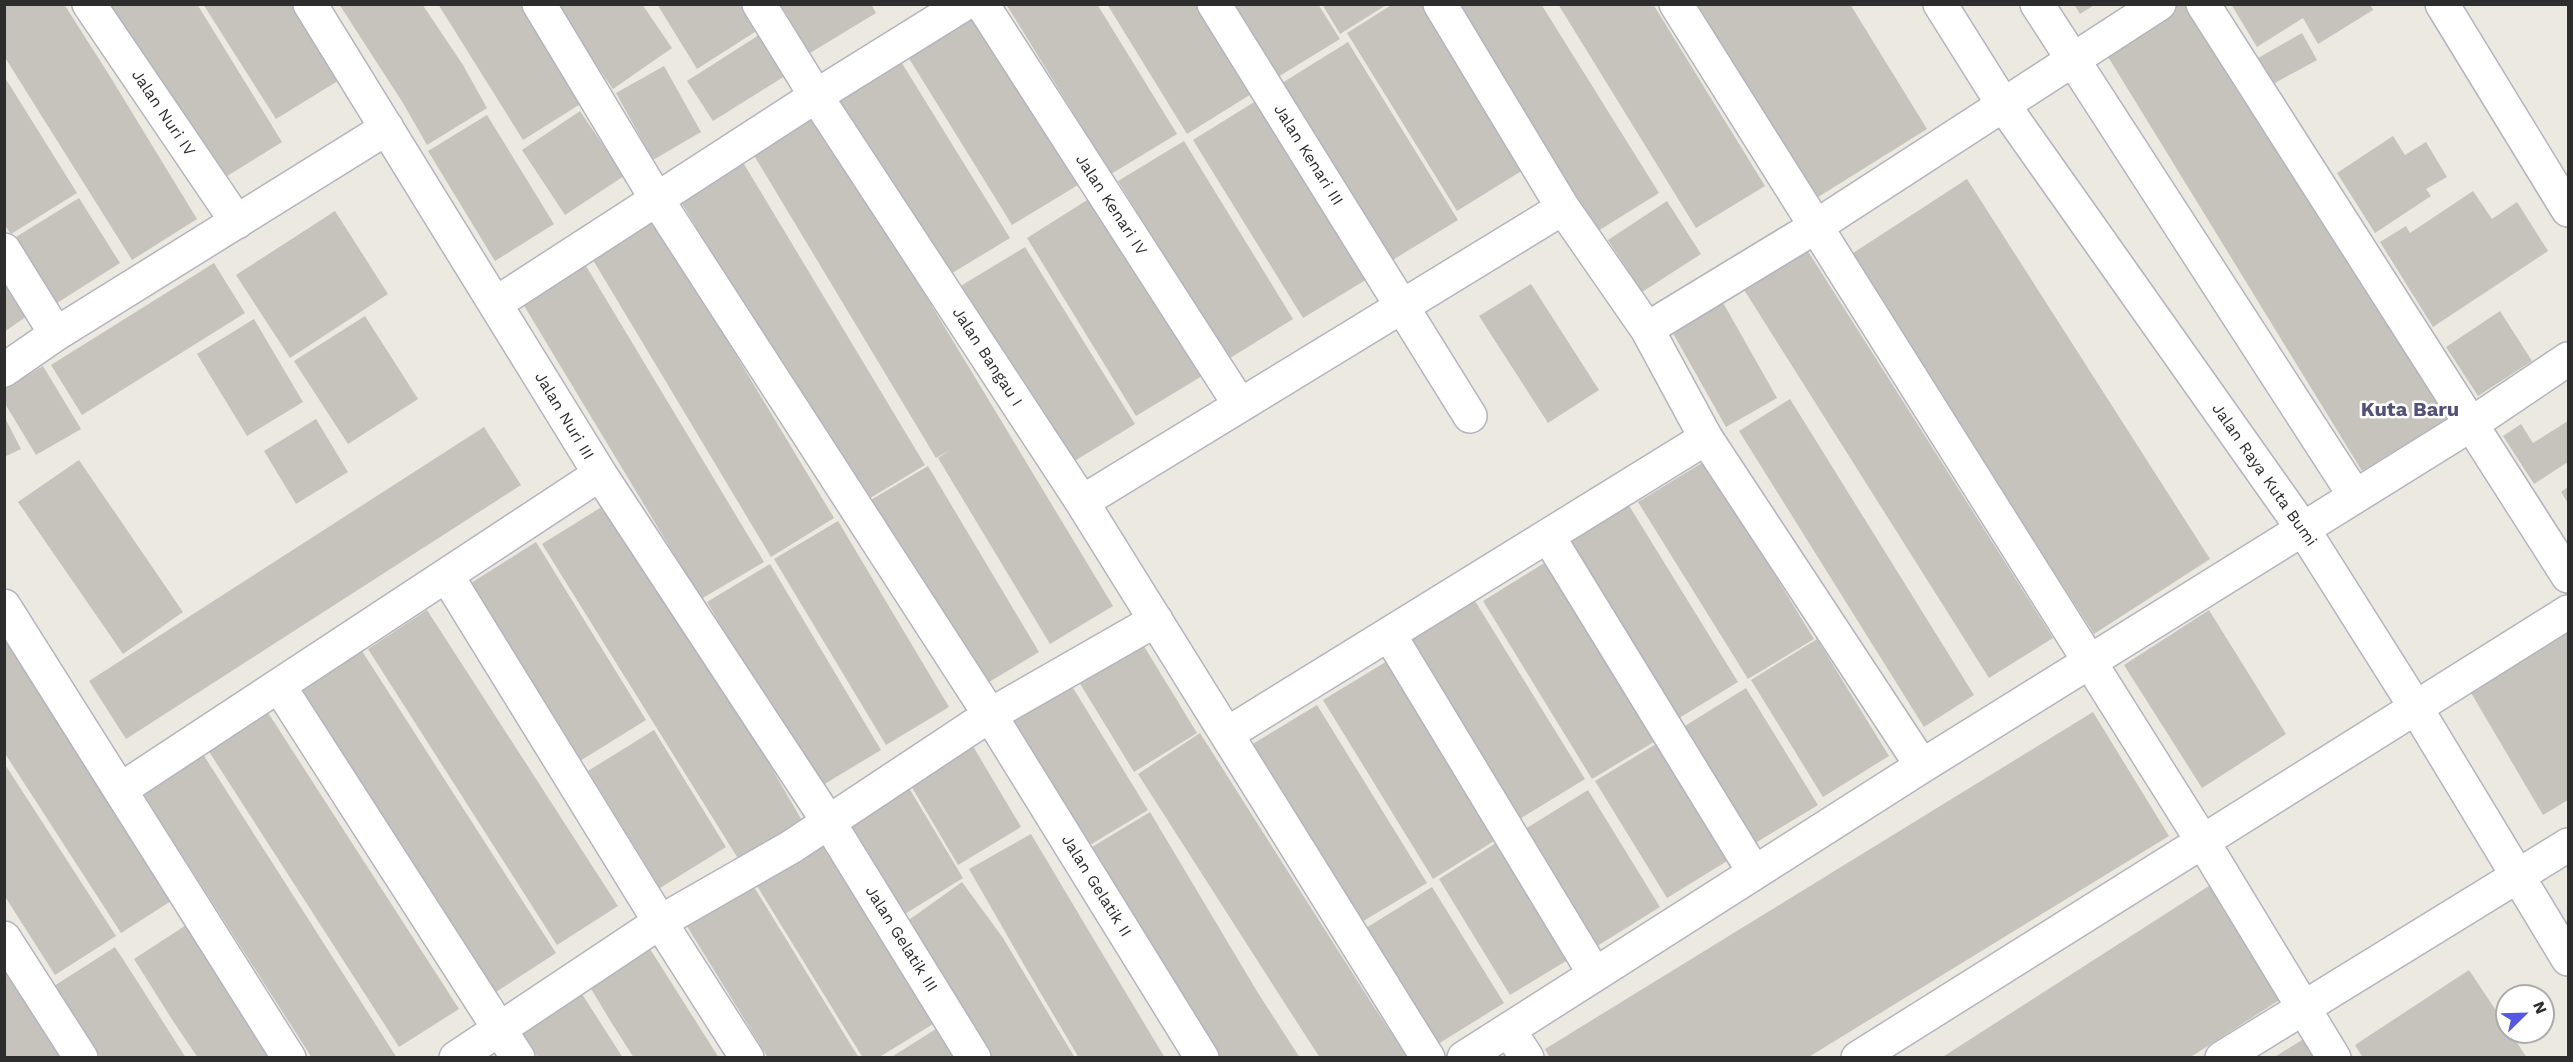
<!DOCTYPE html>
<style>
body{margin:0}
#map{position:relative;width:2573px;height:1062px;overflow:hidden;background:#ece9e1;font-family:"Work Sans",sans-serif}
canvas{display:block}
.frame{position:absolute;inset:0;border:6px solid #2d2d2d;pointer-events:none}
.north{position:absolute;left:2495px;top:984px;width:60px;height:60px;box-sizing:border-box;background:#fff;border:2px solid #ababab;border-radius:50%;rotate:67deg;font-size:16px;font-weight:700;line-height:24px;text-align:center;color:#2d2d2d}
.north::after{content:'';display:block;margin:auto;width:21px;height:27px;background:#5557e5;clip-path:polygon(50% 0,100% 100%,50% 72%,0 100%)}
</style>
<div id="map">
<canvas width="2573" height="1062"></canvas>
<div class="frame"></div>
<div class="north">N</div>
</div>
<script>
const context = document.querySelector('canvas').getContext('2d');
context.lineJoin = 'round';
function fillPath(path, color) {
  context.fillStyle = color;
  context.fill(path, 'evenodd');
}
function trace(path, color, width, dash) {
  context.strokeStyle = color;
  context.lineWidth = width;
  context.lineCap = dash ? 'butt' : 'round';
  context.setLineDash(dash || []);
  context.stroke(path);
}
function drawText(font, color, halo, rows, align = 'center') {
  context.font = font + ' "Work Sans",sans-serif';
  context.lineWidth = 5;
  context.setLineDash([]);
  context.textBaseline = 'middle';
  context.strokeStyle = halo;
  context.fillStyle = color;
  for (const [text, x, y, turn = 0] of rows) {
    context.save();
    context.translate(x, y);
    context.rotate((+turn || 0) * Math.PI / 180);
    context.textAlign = isNaN(turn) ? turn : align;
    if (halo) context.strokeText(text, 0, 0);
    context.fillText(text, 0, 0);
    context.restore();
  }
}
fillPath(new Path2D(`
 M4,4H64L111,78L197,219L132,260L4,56Z
 M105,4H197L282,142L216,183Z
 M203,4H294L341,79L276,119Z
 M339,4H422L463,65L487,108L427,145L403,103Z
 M438,4H520L582,103L523,140Z
 M554,4H642L672,48L613,89Z
 M657,4H742L758,30L697,69Z
 M780,4H871L876,13L810,53Z
 M1006,4H1097L1177,134L1111,174Z
 M1107,4H1199L1253,93L1187,134Z
 M1227,4H1318L1340,39L1273,80Z
 M1322,4H1388L1340,34Z
 M1393,4H1421L1523,170L1457,211L1347,33Z
 M1457,4H1541L1659,193L1598,231Z
 M1558,4H1653L1765,186L1696,228Z
 M1694,4H1850L1927,129L1815,199Z
 M2074,4H2096L2080,14Z
 M2171,4H2193L2447,419L2362,471L2102,47Z
 M2231,4H2370L2373,10L2318,44L2303,18L2257,47Z
 M968,7L1078,185L1012,225L902,47Z
 M2302,33L2317,60L2273,84L2258,58Z
 M759,35L785,76L713,121L687,81Z
 M1348,42L1458,220L1391,261L1282,83Z
 M900,60L1010,238L944,278L834,100Z
 M664,66L701,132L653,160L616,93Z
 M4,76L77,193L11,234L4,224Z
 M1259,99L1369,278L1303,318L1193,140Z
 M580,111L624,176L565,215L522,150Z
 M816,114L1113,606L1050,644L938,458L950,450L936,458L752,152Z
 M487,115L554,224L495,261L428,151Z
 M2393,136L2405,155L2426,142L2447,177L2426,189L2431,196L2375,233L2337,173Z
 M1184,141L1293,319L1227,360L1118,181Z
 M741,159L925,465L862,503L678,197Z
 M1967,179L2210,559L2094,634L1850,255Z
 M2473,191L2492,219L2517,202L2548,251L2433,327L2380,242L2406,226L2410,233Z
 M1092,197L1202,376L1136,416L1027,238Z
 M79,198L120,263L57,303L16,237Z
 M1667,201L1701,254L1642,292L1608,240Z
 M335,211L388,294L290,358L236,275Z
 M650,212L834,518L771,557L587,250Z
 M1804,245L2053,638L1989,678L1741,285Z
 M1025,247L1135,424L1068,465L959,287Z
 M580,256L764,562L701,599L517,294Z
 M214,263L245,313L82,415L51,365Z
 M4,271L33,312L4,332Z
 M1531,284L1599,390L1548,423L1479,316Z
 M1721,299L1777,398L1726,427L1670,328Z
 M2500,311L2532,361L2478,396L2446,347Z
 M365,316L418,399L348,444L294,361Z
 M254,319L303,402L247,436L197,354Z
 M43,366L81,429L36,455L4,402V389Z
 M1790,399L1974,695L1924,727L1739,431Z
 M4,416L21,449L4,457Z
 M316,419L348,472L296,504L264,451Z
 M2568,421V462L2534,484L2503,436L2521,424L2533,443Z
 M484,427L521,485L126,739L89,681Z
 M79,460L183,612L123,654L18,502Z
 M1705,461L1814,639L1748,679L1638,502Z
 M928,466L1039,652L976,690L864,504Z
 M2568,487V503L2561,492Z
 M608,503L753,736L804,824L739,860L542,544Z
 M1628,504L1738,682L1671,723L1562,545Z
 M838,521L949,707L886,745L774,559Z
 M536,542L646,720L580,761L471,583Z
 M1549,560L1659,739L1592,779L1483,601Z
 M770,564L881,750L818,788L707,602Z
 M1475,601L1585,779L1518,820L1409,642Z
 M427,610L618,906L557,945L368,649Z
 M2209,610L2286,734L2202,788L2124,665Z
 M2568,626V800L2543,815L2467,686Z
 M4,627L182,894L121,933L4,752Z
 M1817,639L1889,756L1823,797L1751,680Z
 M1142,643L1197,733L1134,772L1079,682Z
 M362,651L556,953L496,992L302,690Z
 M1389,660L1499,838L1433,879L1323,700Z
 M1070,683L1148,810L1085,848L1007,722Z
 M1746,688L1818,805L1752,845L1680,729Z
 M1317,705L1427,883L1360,923L1251,745Z
 M265,708L459,1009L399,1047L206,747Z
 M2093,712L2169,836L1807,1058H1550L1545,1049Z
 M654,730L726,847L660,888L588,771Z
 M1200,733L1374,1007L1408,1058H1320L1273,985L1138,774Z
 M967,736L1021,827L958,865L904,774Z
 M1661,741L1732,858L1667,898L1595,781Z
 M199,748L397,1058H312L253,966L139,788Z
 M4,763L116,936L55,975L4,895Z
 M909,788L963,878L900,917L845,825Z
 M1588,790L1660,907L1594,948L1522,831Z
 M1150,812L1258,993L1300,1058H1214L1087,850Z
 M1031,834L1090,933L1165,1058H1079L1027,970L969,869Z
 M1504,838L1576,955L1510,995L1439,879Z
 M823,846L933,1024L878,1058H863L757,886Z
 M751,882L859,1058H768L738,1009L685,923Z
 M962,882L1003,938L1075,1058H989L906,922Z
 M2212,884L2284,997L2189,1058H1941Z
 M1432,887L1504,1003L1438,1044L1366,928Z
 M194,920L282,1058H198L173,1021L134,959Z
 M115,947L137,981L186,1058H101L54,986Z
 M650,949L719,1058H634L611,1022L590,987Z
 M4,968L64,1058H4Z
 M2469,970L2507,1027V1032H2510L2527,1058H2363L2355,1045Z
 M582,994L623,1058H538L522,1033Z
 M939,1027L958,1058H890Z
 M2305,1038L2318,1058H2273Z`), '#c5c3bc');
const street = new Path2D(`
 M89,4L237,222
 M310,4L600,474L828,821L974,1058
 M539,4L656,198L990,715L1202,1058
 M759,4L816,96L1082,502L1428,1058
 M982,4L1240,405
 M1214,4L1470,416
 M1440,4L1563,208L1647,329L1706,438L1922,766
 M1676,4L2203,842L2334,1058
 M2037,4L2355,496
 M2203,4L2568,576
 M2442,4L2568,210
 M4,250L56,334
 M495,304L816,96L964,4
 M1647,329L1815,227L2159,4
 M4,370L56,334L387,128
 M1082,502L1563,208
 M1548,536L1754,872
 M447,576L660,922L747,1058
 M4,606L289,1058
 M1389,634L1594,973
 M279,686L518,1058
 M1227,734L1706,438
 M120,790L600,474
 M4,938L81,1058
 M1509,1030L1527,1058
 M456,1058L660,922L791,847L990,715L1156,620
 M1464,1058L1922,766L2470,425L2568,359
 M1858,1058L2568,612
 M2222,1058L2568,845`);
const secondary = new Path2D(`
 M1940,4L2004,106L2303,529L2416,708L2568,959`);
trace(street, '#b4b4bf', 36);
trace(secondary, '#b4b4bf', 36);
trace(street, '#fff', 33);
trace(secondary, '#fff', 33);
drawText('16px', '#2d2d2d', '#fff', [
 ["Jalan Nuri IV",163,113,56],
 ["Jalan Kenari III",1308,155,58],
 ["Jalan Kenari IV",1111,205,57],
 ["Jalan Bangau I",987,357,57],
 ["Jalan Nuri III",564,416,59],
 ["Jalan Raya Kuta Bumi",2264,475,55],
 ["Jalan Gelatik II",1096,886,58],
 ["Jalan Gelatik III",901,939,58]
]);
drawText('bold 20px', '#525278', '#fff', [
 ["Kuta Baru",2410,410]
]);
</script>
